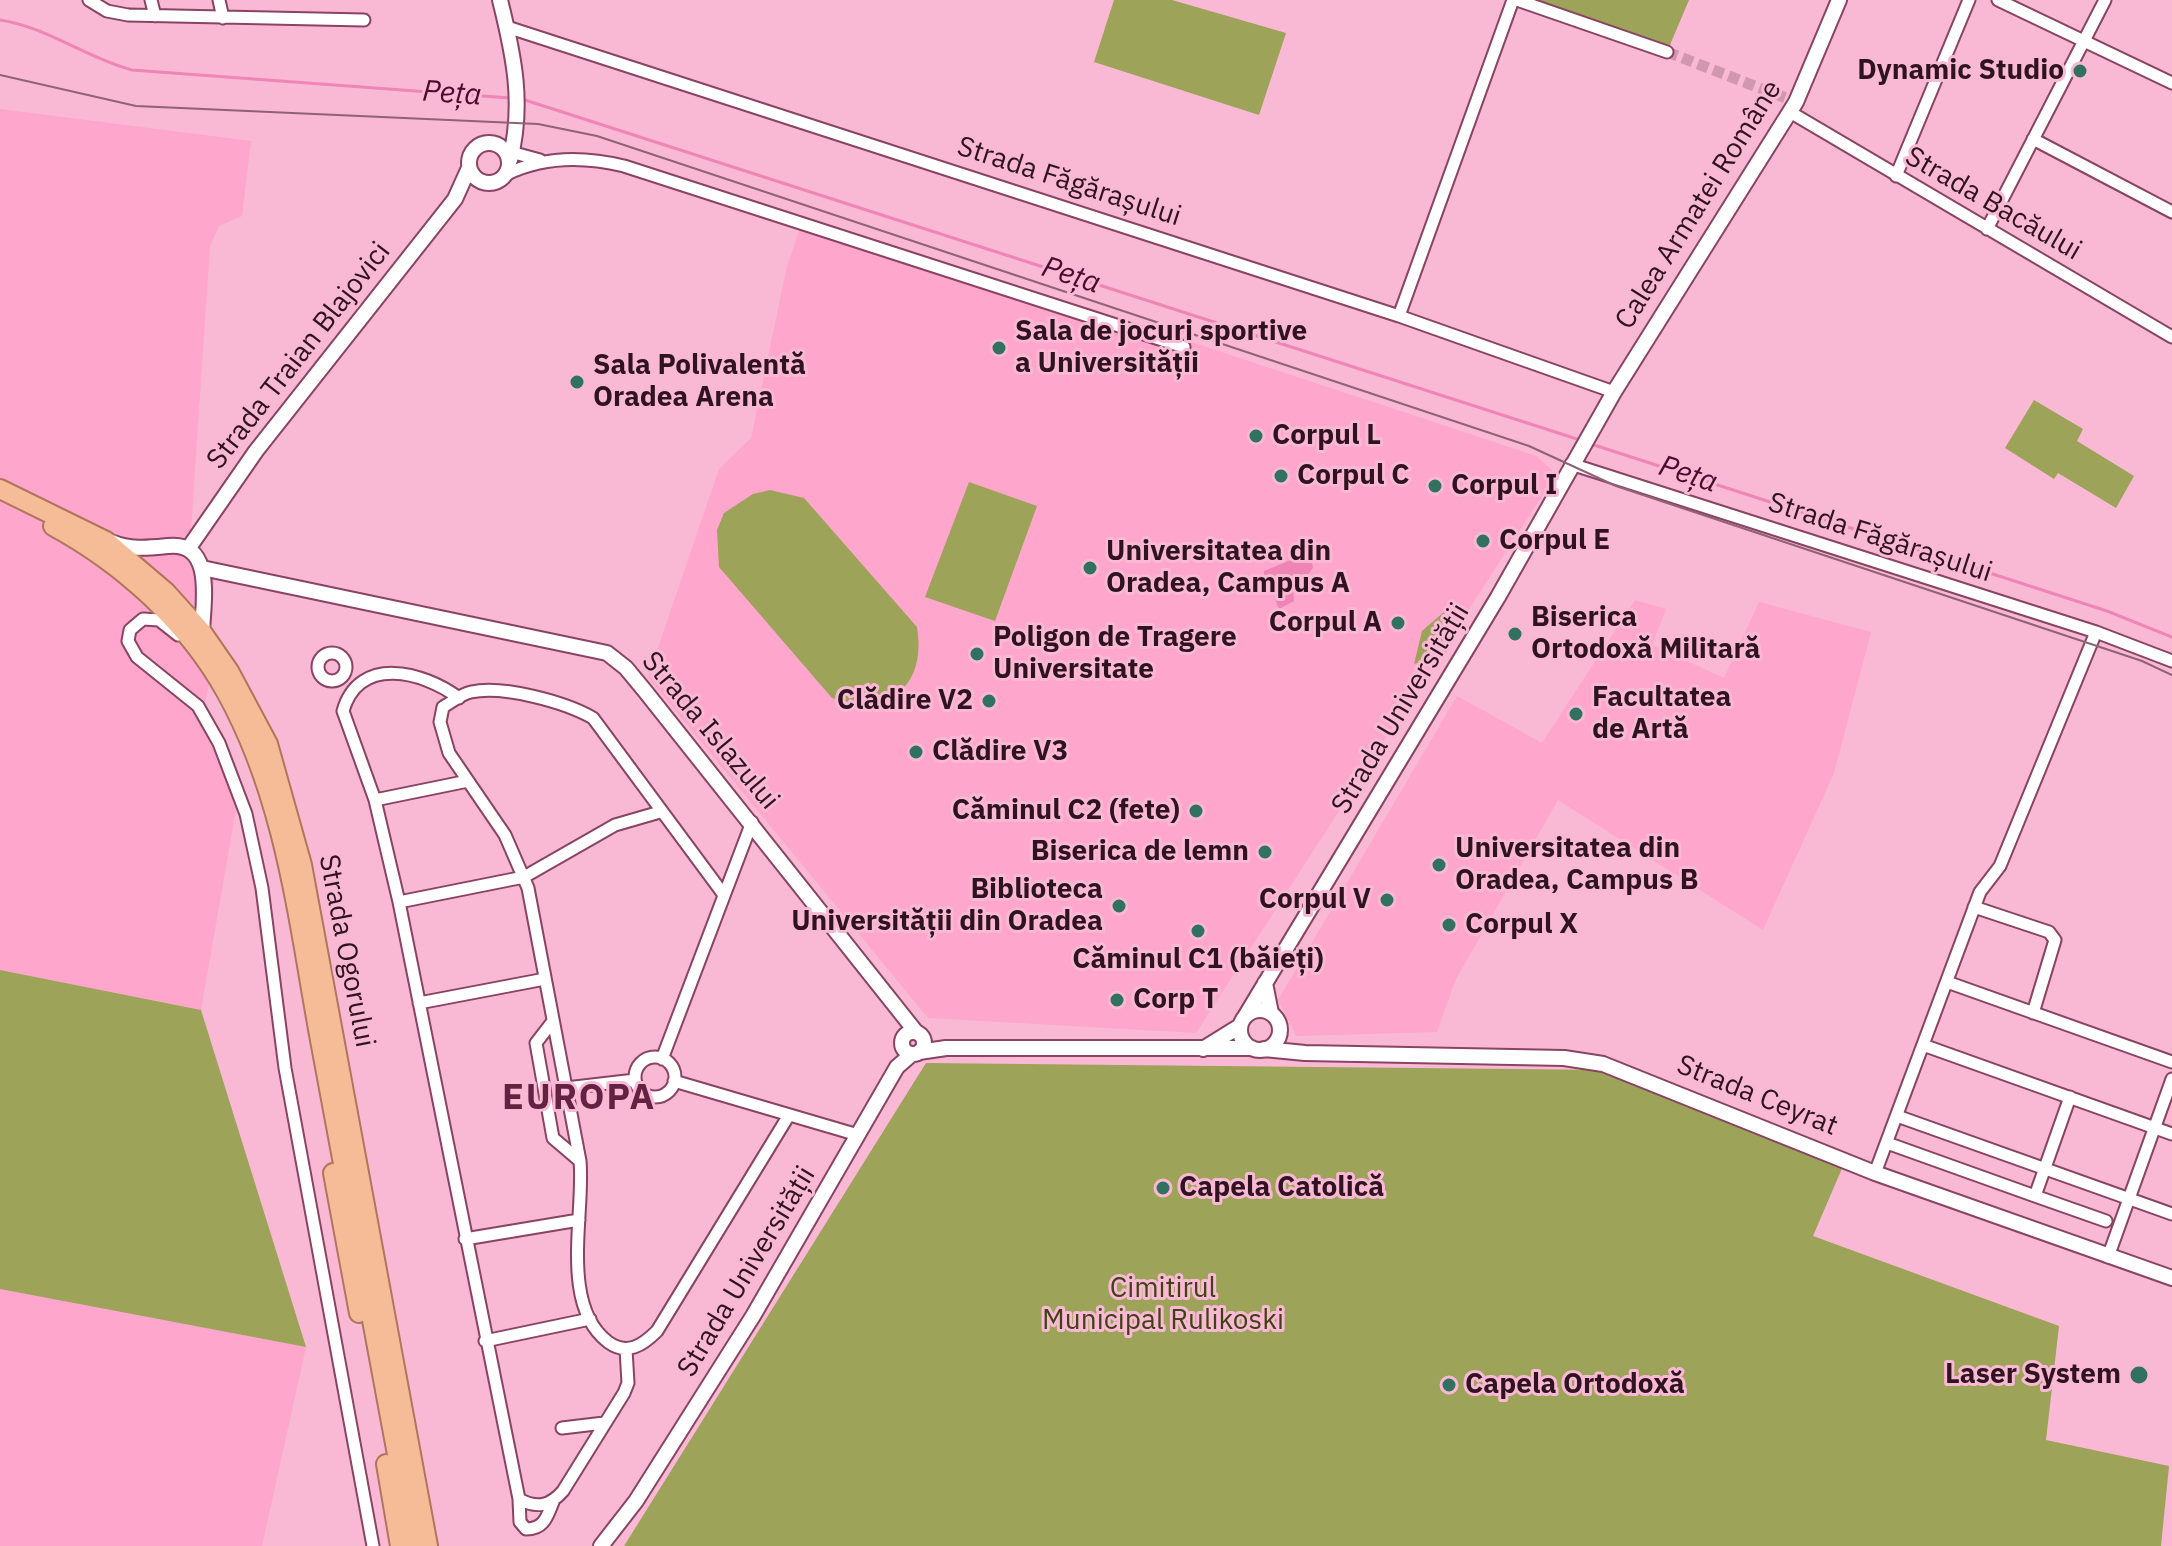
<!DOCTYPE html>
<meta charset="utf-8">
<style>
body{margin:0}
canvas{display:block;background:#f9b8d3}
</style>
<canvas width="2172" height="1546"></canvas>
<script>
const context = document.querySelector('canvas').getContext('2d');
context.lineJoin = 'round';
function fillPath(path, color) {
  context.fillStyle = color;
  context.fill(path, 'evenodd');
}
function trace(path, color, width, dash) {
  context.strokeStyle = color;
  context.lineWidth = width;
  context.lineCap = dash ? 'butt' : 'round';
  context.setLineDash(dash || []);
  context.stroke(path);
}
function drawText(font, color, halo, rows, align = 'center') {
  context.font = font + ' "IBM Plex Sans",sans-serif';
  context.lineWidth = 6;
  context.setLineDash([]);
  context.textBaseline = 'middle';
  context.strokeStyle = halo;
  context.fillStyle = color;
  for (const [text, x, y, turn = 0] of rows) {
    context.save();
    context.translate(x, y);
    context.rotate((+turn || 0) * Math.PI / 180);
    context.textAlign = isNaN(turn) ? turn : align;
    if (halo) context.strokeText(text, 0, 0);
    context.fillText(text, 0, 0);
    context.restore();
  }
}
fillPath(new Path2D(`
 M0,109L251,141L242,216L219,226L210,246L191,530L214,578L210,681L200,722L239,792L201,1010L0,970Z
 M801,226L1175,349L1179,338L1449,427L1536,456L1556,474L1196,1033L928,1018L648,677L719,469L751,438L787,266Z
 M1635,600L1666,609L1652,645L1724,678L1759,602L1871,632L1834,773L1763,930L1558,800L1455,981L1437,1032L1296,1036L1278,1000L1457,696L1542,743Z
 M0,1289L306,1347L262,1546H0Z`), '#fea6cb');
fillPath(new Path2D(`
 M1114,0H1172L1286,33L1259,115L1094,62Z
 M1521,0H1689L1667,52Z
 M2034,400L2083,429L2077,441L2134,476L2116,508L2058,473L2054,479L2005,448Z
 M969,482L1037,506L995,621L925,597Z
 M770,490L804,498L917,627C927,687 888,716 832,698L719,567L717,530L724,513L753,494Z
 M1444,612L1454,637L1445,655L1414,664L1422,631Z
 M0,970L201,1010L306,1347L0,1289Z
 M926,1063L1610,1070L1843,1166L1813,1236L2059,1326L2046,1440L2169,1466L2161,1546H624Z`), '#9da358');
fillPath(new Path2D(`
 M1310,552L1313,568L1293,593L1294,601L1279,609L1275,599L1279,592L1264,580V571Z`), '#ee85b4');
trace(new Path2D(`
 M0,20C47,27 86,58 132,70L510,98
 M522,99L1580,440
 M1591,444L2107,611L2172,637`), '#ee85b4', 3);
trace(new Path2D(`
 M1667,52L1796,102`), '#d197af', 11, [11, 5.5]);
const minor = new Path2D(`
 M89,0L107,11L128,15L364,20
 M151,0L155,16
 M219,0L223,18
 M1517,0L1667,52
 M1998,0L2172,83
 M507,27L1399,316L1614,392
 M1790,112L2172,337
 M2033,139L2172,212
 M507,151L540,160
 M507,174C544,156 583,156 624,166L1184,347
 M1896,176L1969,0
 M1987,229L2105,0
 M1399,316L1513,0
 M1571,464L2096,632L2172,661
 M178,635L159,620L143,619L130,630L128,641L137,657L198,706L219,743L246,814L262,888L285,1068L373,1546
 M318 667a14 14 0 1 1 28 0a14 14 0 1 1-28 0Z
 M459,698C423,671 359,655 343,711L375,800L399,902L519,1499C537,1509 550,1506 563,1491L624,1393L628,1383L626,1349
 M375,800L468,781
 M724,895L593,718C565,702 503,685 471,692C461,694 452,702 443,707L440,722L449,753L505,835L528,888L580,1161C585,1213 559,1305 608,1342C627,1356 643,1345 657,1331L789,1115
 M399,902L524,877L615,825L660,812
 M1974,907L2049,932L2055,940L2033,1013
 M1947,982L2172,1062
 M419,1003L545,979
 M553,1021L536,1043L553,1138L580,1161
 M1923,1045L2172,1134
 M635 1077a20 20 0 1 1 40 0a20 20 0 1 1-40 0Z
 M662,1059L752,822
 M674,1081L858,1135
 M566,1088L635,1080
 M1897,1116L2172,1214
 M1887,1143L2035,1196L2070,1097
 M1875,1173L1980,892L2000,866L2096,632
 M2035,1196L2106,1221
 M465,1239L579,1220
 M2108,1257L2172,1079
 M485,1341L590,1319
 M562,1428L604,1423
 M519,1499L520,1522L526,1529C544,1529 547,1517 553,1502`);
const tertiary = new Path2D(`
 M500,0C514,56 524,104 510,160
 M469 163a20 20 0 1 1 40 0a20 20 0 1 1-40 0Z
 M111,542C131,550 147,548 168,546C215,541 203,603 202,632
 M188,549L256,451L455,199L469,168
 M202,568L607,653L626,668L645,691L916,1032
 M1265,983L1271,1013
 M1246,1015L1498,597L1614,392L1796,102L1839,0`);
const secondary = new Path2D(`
 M1240 1030a20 20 0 1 1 40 0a20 20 0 1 1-40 0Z
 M902 1043a11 11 0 1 1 22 0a11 11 0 1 1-22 0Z
 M1203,1049L1240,1026
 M1264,1049L1305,1053L1564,1058L1603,1064L1875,1173L2172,1278
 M919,1052L946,1048H1252
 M601,1546L636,1501L753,1316L897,1067L912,1054`);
const trunk = new Path2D(`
 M0,489L106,541L166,592L202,632L229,671L268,744L302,865L428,1546
 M53,526C123,564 187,622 226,692C286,800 298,921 320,1040C352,1209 382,1378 414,1546
 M333,1173L359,1313
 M386,1464L400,1546`);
trace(minor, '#894363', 15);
trace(tertiary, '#894363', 18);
trace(secondary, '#894363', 18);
trace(trunk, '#af765d', 22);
trace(minor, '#fff', 11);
trace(tertiary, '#fff', 14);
trace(secondary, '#fff', 14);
trace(trunk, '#f6bc98', 18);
trace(new Path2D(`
 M0,75L136,106L538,124L597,136L1529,446L1616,486L2142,661L2172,675`), '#906275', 2);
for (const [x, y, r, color] of [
 [2080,71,8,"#317160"],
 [999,348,8,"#317160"],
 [577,382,8,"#317160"],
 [1256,436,8,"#317160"],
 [1281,476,8,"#317160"],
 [1435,486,8,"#317160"],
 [1483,541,8,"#317160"],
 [1090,568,8,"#317160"],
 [1398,623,8,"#317160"],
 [1515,634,8,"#317160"],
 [977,654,8,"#317160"],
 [989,701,8,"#317160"],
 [1576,714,8,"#317160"],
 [916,752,8,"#317160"],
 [1196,811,8,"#317160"],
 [1265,852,8,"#317160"],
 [1439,865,8,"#317160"],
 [1387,900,8,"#317160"],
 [1119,906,8,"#317160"],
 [1449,925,8,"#317160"],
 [1198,931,8,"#317160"],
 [1117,1000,8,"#317160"],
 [1163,1188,8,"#317160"],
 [2139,1375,10,"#317160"],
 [1449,1385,8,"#317160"]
]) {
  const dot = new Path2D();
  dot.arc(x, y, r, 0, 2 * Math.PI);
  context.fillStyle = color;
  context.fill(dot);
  trace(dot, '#f9b8d3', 3);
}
drawText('bold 28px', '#301320', '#f9b8d3', [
 ["Dynamic Studio",2064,71,"right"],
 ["Sala de jocuri sportive",1015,332],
 ["a Universității",1015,364],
 ["Sala Polivalentă",593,366],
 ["Oradea Arena",593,398],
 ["Corpul L",1272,436],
 ["Corpul C",1297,476],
 ["Corpul I",1451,486],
 ["Corpul E",1499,541],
 ["Universitatea din",1106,552],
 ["Oradea, Campus A",1106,584],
 ["Biserica",1531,618],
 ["Ortodoxă Militară",1531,650],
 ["Corpul A",1382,623,"right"],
 ["Poligon de Tragere",993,638],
 ["Universitate",993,670],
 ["Facultatea",1592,698],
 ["de Artă",1592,730],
 ["Clădire V2",973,701,"right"],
 ["Clădire V3",932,752],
 ["Căminul C2 (fete)",1180,811,"right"],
 ["Universitatea din",1455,849],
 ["Oradea, Campus B",1455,881],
 ["Biserica de lemn",1249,852,"right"],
 ["Biblioteca",1103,890,"right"],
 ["Universității din Oradea",1103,922,"right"],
 ["Corpul V",1371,900,"right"],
 ["Corpul X",1465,925],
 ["Căminul C1 (băieți)",1198,960,"center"],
 ["Corp T",1133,1000],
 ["Capela Catolică",1179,1188],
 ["Laser System",2121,1375,"right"],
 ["Capela Ortodoxă",1465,1385]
], 'left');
drawText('28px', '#301320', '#f9b8d3', [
 ["Strada Făgărașului",1069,182,18],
 ["Strada Bacăului",1993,204,30],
 ["Calea Armatei Române",1699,205,-58],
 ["Strada Traian Blajovici",299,356,-52],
 ["Strada Făgărașului",1880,538,18],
 ["Strada Universității",1401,709,-59],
 ["Strada Islazului",710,731,50],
 ["Strada Ogorului",346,951,79],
 ["Strada Ceyrat",1757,1096,22],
 ["Strada Universității",747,1272,-59]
]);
drawText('28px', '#3f4212', '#f9b8d3', [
 ["Cimitirul",1163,1289],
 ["Municipal Rulikoski",1163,1321]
]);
drawText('italic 30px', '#4b0b2e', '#f9b8d3', [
 ["Peța",452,94,4],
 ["Peța",1071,276,18],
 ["Peța",1688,475,18]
]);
context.letterSpacing = '2px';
drawText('bold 36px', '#642242', '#f9b8d3', [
 ["EUROPA",579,1099]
]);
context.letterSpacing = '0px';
</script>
